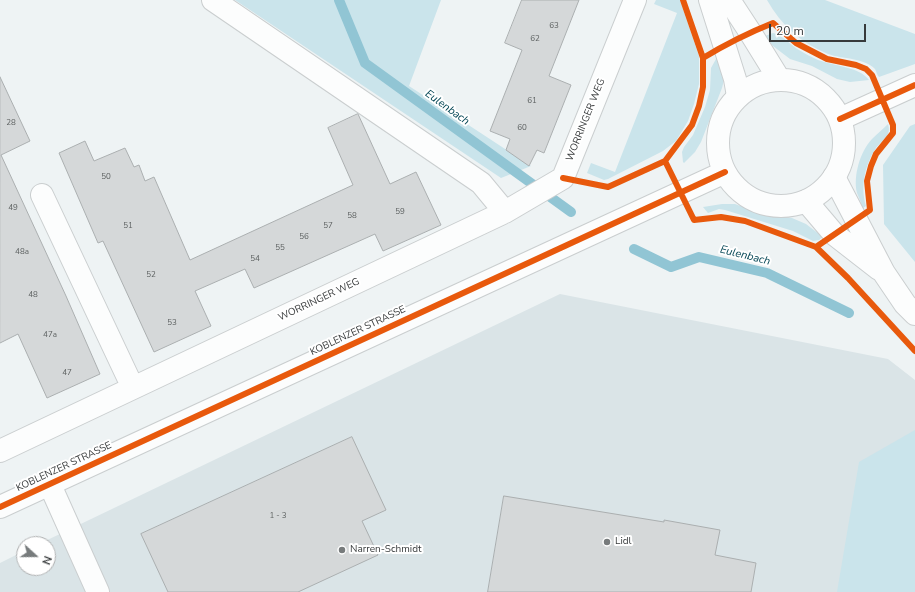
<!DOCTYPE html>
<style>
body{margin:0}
#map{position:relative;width:915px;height:592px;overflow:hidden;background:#eef3f4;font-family:"Nunito Sans",sans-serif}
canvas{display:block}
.north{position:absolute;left:16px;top:536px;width:40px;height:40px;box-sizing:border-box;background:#fff;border:1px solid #afb0b1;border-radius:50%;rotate:111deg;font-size:11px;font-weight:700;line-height:16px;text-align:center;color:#373a3b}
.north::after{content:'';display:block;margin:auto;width:14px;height:18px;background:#777b7c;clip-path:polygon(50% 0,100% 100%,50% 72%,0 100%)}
.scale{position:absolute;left:769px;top:24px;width:97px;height:18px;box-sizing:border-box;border:2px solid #373a3b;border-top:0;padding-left:5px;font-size:12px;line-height:14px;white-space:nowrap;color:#373a3b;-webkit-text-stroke:3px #fff;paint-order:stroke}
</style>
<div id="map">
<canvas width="915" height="592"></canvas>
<div class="north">N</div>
<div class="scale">20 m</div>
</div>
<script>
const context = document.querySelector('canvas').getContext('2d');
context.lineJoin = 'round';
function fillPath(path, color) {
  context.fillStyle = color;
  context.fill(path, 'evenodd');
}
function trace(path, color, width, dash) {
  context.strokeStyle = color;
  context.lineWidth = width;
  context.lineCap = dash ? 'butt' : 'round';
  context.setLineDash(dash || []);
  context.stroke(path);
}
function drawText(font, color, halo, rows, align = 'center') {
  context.font = font + ' "Nunito Sans",sans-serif';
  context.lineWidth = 4;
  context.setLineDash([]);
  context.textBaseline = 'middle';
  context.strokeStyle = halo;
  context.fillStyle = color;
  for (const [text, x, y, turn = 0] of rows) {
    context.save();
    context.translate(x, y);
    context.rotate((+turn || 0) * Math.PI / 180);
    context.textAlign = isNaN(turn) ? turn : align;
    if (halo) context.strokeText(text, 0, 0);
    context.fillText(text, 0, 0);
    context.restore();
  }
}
fillPath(new Path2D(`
 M560,294L888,359L915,380V592H0V563L24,551V568H48V544H39Z`), '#dae4e7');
fillPath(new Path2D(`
 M235,0H441L409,86L531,166L501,178Z
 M656,0H680L699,56V84L694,104L688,121L676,141L663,151L608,179L604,180L587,173L591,163L615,172L677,13L654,4Z
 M767,0H825L915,34V64L879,77C877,75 876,71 875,69C865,58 842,59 828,54C801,43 781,25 767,0Z
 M773,33C783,35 790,45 799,50C805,54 812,57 818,60C834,66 860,67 869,80L850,82L837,79L812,66L790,59L773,46L765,36Z
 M720,57L724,80L722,88L701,142L695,152L684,163L683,162L682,152L684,147L693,135L705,107L710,90L711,68L716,59Z
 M888,124C892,136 882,140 876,148C865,165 860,186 866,206L863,208C861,203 859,198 857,193C853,176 860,152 872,139C877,134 883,129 888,124Z
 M915,124V262L884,224L883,165L910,126Z
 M722,204H735L765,215L792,218L806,224L823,237L819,240L813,241L793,231L725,210L719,209L708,213L703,207Z
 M915,430V592H837L859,462Z`), '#cae4eb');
trace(new Path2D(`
 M339,0L365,63L571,212
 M634,249L671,267L699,257L767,273L849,313`), '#91c5d4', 10);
const building = new Path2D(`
 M522,0H579L549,76L571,85L544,153L537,150L529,166L506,150L510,139L490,131L522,50L505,43Z
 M0,77L30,141L1,155L66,296L100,374L47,398L18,334L0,343Z
 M358,114L390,184L416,172L441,225L383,251L375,234L254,288L245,269L195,291L211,326L154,352L103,241L98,243L59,153L85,141L94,161L125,148L134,167L139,165L145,181L154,177L190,260L353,185L328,128Z
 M352,437L386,510L362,521L378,555L298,592H168L141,534Z
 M504,496L664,522V520L720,530L715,555L756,563L751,592H488Z`);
fillPath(building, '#d5d8d9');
trace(building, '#abafb0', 1);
const minor = new Path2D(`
 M213,0L481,183L505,212
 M710,0L735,79L738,96
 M729,0L750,32L779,79
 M834,177L884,273L905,304L915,314
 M42,195L133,388
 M806,201L834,234L879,269
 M0,451L505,212L563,178L635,0
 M50,485L98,592`);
const tertiary = new Path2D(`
 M718 143a63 63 0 1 1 126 0a63 63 0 1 1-126 0Z
 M840,119L915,85
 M0,507L725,172`);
trace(minor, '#cacecf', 24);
trace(tertiary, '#cacecf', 24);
trace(minor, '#fcfdfd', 22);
trace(tertiary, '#fcfdfd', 22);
trace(new Path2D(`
 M703,58C726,44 748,33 773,23L796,43L827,59L856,65L866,69L872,75L893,125V133L876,154L871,166L867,181L870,210L816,247
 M840,119L915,85
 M665,161L694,220L721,217L745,221L816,247L848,278L915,351
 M563,178L608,187L665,161L692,125L699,106L703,87V58L683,0
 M0,507L725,172`), '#e8590c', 6);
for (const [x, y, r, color] of [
 [607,542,4,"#777b7c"],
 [342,550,4,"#777b7c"]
]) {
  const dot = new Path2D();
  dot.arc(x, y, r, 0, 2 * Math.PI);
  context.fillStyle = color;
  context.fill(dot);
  trace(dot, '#fff', 1.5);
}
drawText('8px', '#5e6262', null, [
 ["63",554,26],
 ["62",535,39],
 ["61",532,101],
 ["28",11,123],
 ["60",522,128],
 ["50",106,177],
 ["49",13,208],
 ["59",400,212],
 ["58",352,216],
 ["51",128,226],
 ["57",328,226],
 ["56",304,237],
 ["55",280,248],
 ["48a",22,252],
 ["54",255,259],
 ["52",151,275],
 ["48",33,295],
 ["53",172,323],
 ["47a",50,335],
 ["47",67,373],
 ["1 - 3",278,516]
]);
drawText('10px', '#373a3b', '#fff', [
 ["WORRINGER WEG",586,120,-68],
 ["WORRINGER WEG",319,300,-25],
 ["KOBLENZER STRASSE",358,331,-25],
 ["KOBLENZER STRASSE",64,467,-25]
]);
drawText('10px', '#373a3b', '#fff', [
 ["Lidl",615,542],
 ["Narren-Schmidt",350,550]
], 'left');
drawText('italic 11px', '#004453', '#fff', [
 ["Eulenbach",447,108,36],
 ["Eulenbach",745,256,14]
]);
</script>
